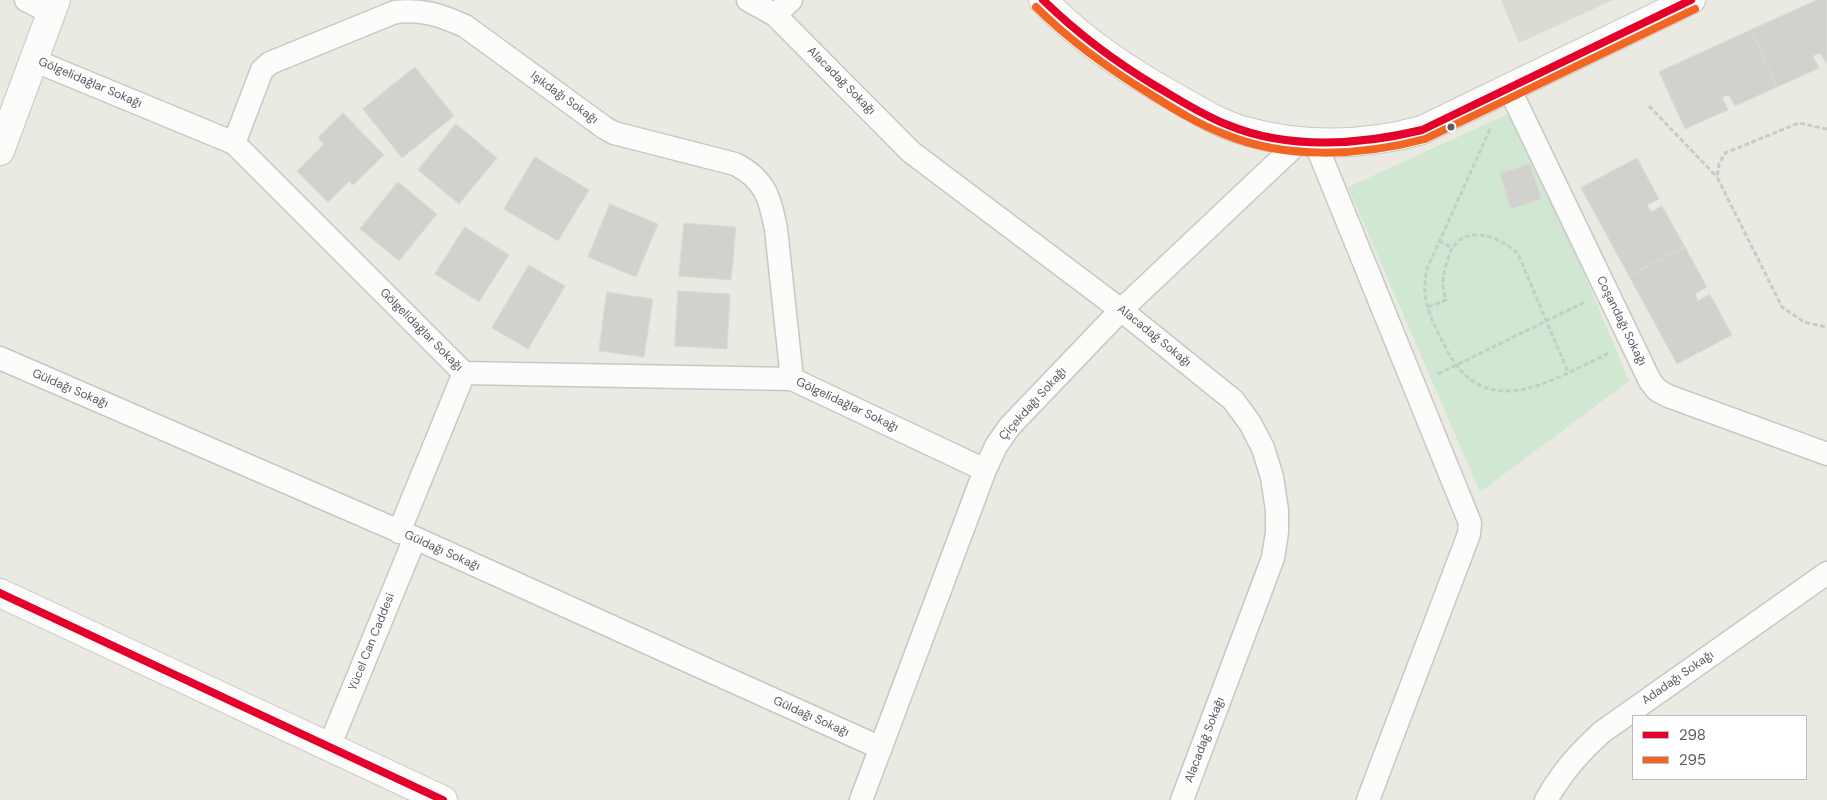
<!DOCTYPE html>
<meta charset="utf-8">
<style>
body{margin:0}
#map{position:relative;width:1827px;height:800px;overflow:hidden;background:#eaeae3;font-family:"DM Sans",sans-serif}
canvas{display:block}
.legend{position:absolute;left:1632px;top:715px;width:175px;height:65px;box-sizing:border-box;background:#fff;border:1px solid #bdbdc0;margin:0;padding:6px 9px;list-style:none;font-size:15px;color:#595b62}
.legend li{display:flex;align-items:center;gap:10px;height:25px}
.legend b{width:25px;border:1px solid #bdbdc0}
</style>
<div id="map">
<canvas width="1827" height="800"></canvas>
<ul class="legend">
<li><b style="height:6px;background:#e4002b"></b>298</li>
<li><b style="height:6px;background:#f26522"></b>295</li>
</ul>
</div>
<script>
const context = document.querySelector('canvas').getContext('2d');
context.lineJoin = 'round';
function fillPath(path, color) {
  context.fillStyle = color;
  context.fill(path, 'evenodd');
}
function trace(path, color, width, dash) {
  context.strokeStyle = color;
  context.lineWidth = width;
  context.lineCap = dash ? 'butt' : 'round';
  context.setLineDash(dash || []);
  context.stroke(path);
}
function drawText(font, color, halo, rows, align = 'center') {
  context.font = font + ' "DM Sans",sans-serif';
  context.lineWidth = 4.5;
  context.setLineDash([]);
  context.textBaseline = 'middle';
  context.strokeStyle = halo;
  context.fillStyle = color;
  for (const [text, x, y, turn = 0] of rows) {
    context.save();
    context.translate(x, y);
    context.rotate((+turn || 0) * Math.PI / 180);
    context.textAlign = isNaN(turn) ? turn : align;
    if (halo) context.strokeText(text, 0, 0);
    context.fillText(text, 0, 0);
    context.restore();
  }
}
fillPath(new Path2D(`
 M1501,0H1613L1519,43Z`), '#dbdbd1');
fillPath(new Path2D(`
 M1510,113L1534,154L1629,381L1480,492L1348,187Z`), '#d0e8d2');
const building = new Path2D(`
 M1817,0H1827V64L1820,53L1813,56L1819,68L1777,87L1751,30Z
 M1751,30L1777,87L1735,106L1729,95L1722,97L1728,110L1685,129L1659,72Z
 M415,67L454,116L402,158L363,109Z
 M343,113L384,155L353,185L349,181L328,202L297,171L324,144L318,138Z
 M456,124L497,158L459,204L418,170Z
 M535,157L589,190L558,241L504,209Z
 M1637,158L1659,199L1647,205L1651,212L1662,206L1685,247L1629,276L1581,188Z
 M1530,164L1541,199L1511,209L1500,174Z
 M398,182L437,214L399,261L360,229Z
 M610,204L658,224L636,277L588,257Z
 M684,223L736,227L731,280L679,276Z
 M465,227L509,255L479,302L435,274Z
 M1685,247L1707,287L1695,294L1698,301L1710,294L1732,335L1677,364L1629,276Z
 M529,265L565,286L528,349L492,328Z
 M678,291L730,294L727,349L675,346Z
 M607,292L653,299L644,357L599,351Z`);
fillPath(building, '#d2d1cd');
trace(building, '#dad9d2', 1);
const minor = new Path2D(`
 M26,0L51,13
 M748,0L775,15L911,152L1121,310L1233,400L1250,423L1263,448L1272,477L1277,510V532L1273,558L1182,800
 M775,15L791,0
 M33,60L234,143L464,373L792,379L985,470
 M1509,88L1650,381L1657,390L1668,396L1827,454
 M1315,142L1470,523L1469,534L1368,800
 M234,143L262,70L270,63L395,12C423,9 440,15 465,26L605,128L614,133L735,164C765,179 770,198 776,229L792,379
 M0,358L415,538L881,748
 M399,532L464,373
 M329,747L415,538
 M861,800L985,470L996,446L1010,426L1121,310L1300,141
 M1546,800C1563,771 1578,754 1602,732L1827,573`);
const tertiary = new Path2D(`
 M1043,0C1083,42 1130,72 1180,100C1201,112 1222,125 1245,131C1301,147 1366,146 1422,130L1691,0
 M0,151L56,0
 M0,593L443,800`);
trace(minor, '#c7c7c6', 25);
trace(tertiary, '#c7c7c6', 30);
trace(new Path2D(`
 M1649,106L1717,177
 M1490,129L1426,271C1426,279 1424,287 1425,294C1427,313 1437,330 1445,347C1486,426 1551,380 1609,353
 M1827,129L1799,123L1725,153L1719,164L1717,177L1782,307L1804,322L1827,327
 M1439,241L1453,248
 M1428,307L1446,300C1445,294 1442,287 1443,281C1443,274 1449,253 1453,247C1469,224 1503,238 1518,254L1568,372
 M1438,374L1585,302`), '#c6ccca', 3, [5, 2.5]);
trace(minor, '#fcfcfb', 22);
trace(tertiary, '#fcfcfb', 28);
trace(new Path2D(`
 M1043,0C1077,33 1114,61 1154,85C1178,99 1202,115 1228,125C1288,150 1360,145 1422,130L1691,0
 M0,593L443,800`), '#e4002b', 8);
trace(new Path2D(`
 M1036,7C1070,41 1109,69 1150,94C1174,109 1198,124 1224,134C1286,160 1361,156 1425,139L1695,9`), '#f26522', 8);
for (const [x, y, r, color] of [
 [1451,127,4.5,"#595b62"]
]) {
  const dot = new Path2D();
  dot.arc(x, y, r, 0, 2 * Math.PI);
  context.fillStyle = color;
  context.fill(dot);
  trace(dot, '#fff', 2);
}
drawText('12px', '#595b62', '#fff', [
 ["Alacadağ Sokağı",841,81,45],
 ["Gölgelidağlar Sokağı",90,83,23],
 ["Işıkdağı Sokağı",564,98,36],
 ["Coşandağı Sokağı",1621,321,64],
 ["Gölgelidağlar Sokağı",421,330,45],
 ["Alacadağ Sokağı",1154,336,39],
 ["Güldağı Sokağı",70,389,23],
 ["Çiçekdağı Sokağı",1033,404,-48],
 ["Gölgelidağlar Sokağı",847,405,25],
 ["Güldağı Sokağı",442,551,24],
 ["Yücel Can Caddesi",372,642,-68],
 ["Adadağı Sokağı",1678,678,-35],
 ["Güldağı Sokağı",811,717,24],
 ["Alacadağ Sokağı",1205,740,-69]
]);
</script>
